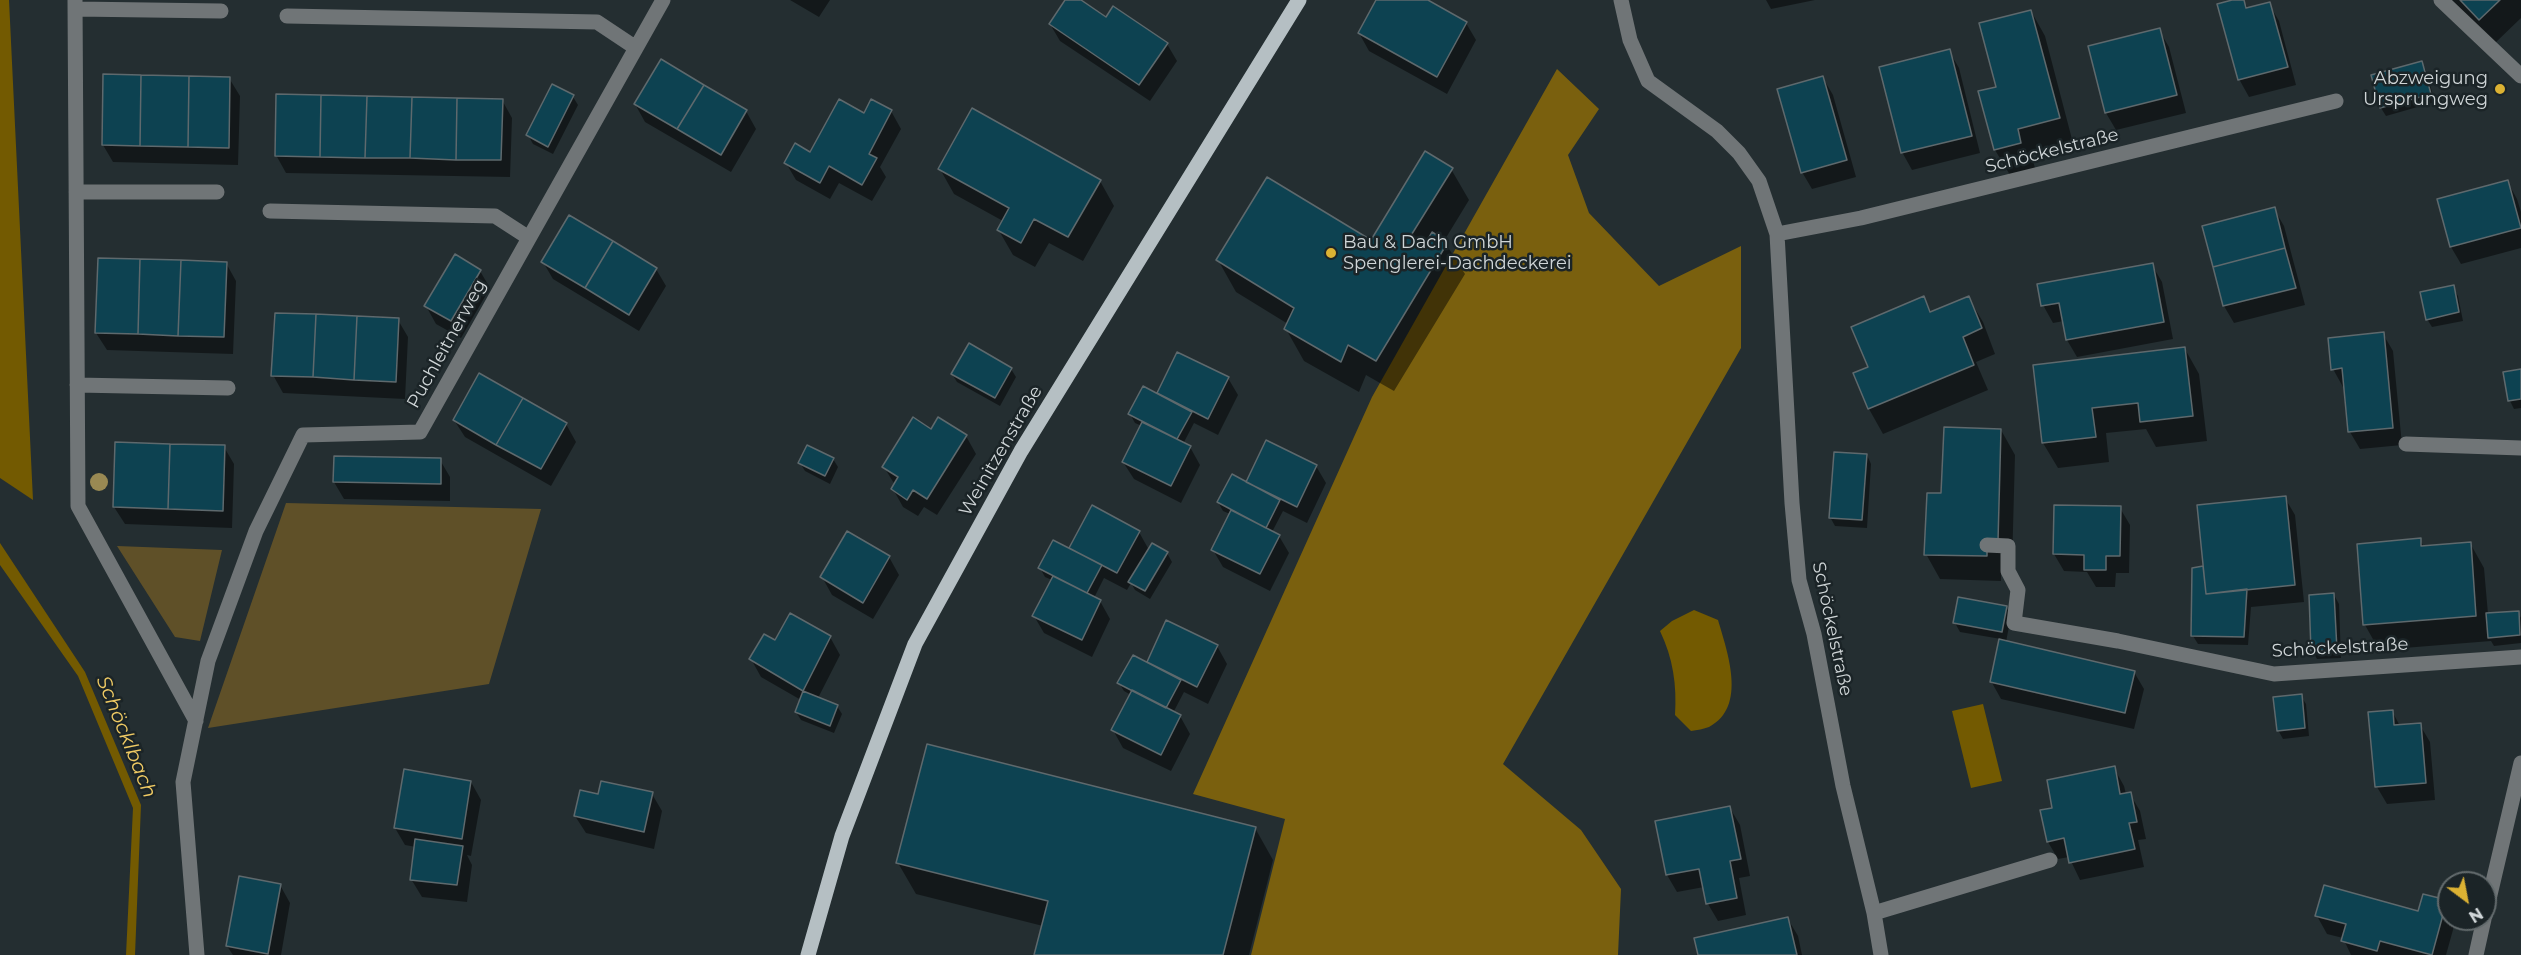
<!DOCTYPE html>
<meta charset="utf-8">
<style>
body{margin:0}
#map{position:relative;width:2521px;height:955px;overflow:hidden;background:#242e31;font-family:Montserrat,sans-serif}
canvas{display:block}
.north{position:absolute;left:2437px;top:871px;width:60px;height:60px;box-sizing:border-box;background:#1b2427;border:2px solid #636b6d;border-radius:50%;rotate:148deg;font-size:16px;font-weight:700;line-height:24px;text-align:center;color:#cfd5d7}
.north::after{content:'';display:block;margin:auto;width:21px;height:27px;background:#dcb233;clip-path:polygon(50% 0,100% 100%,50% 72%,0 100%)}
</style>
<div id="map">
<canvas width="2521" height="955"></canvas>
<div class="north">N</div>
</div>
<script>
const context = document.querySelector('canvas').getContext('2d');
context.lineJoin = 'round';
function fillPath(path, color) {
  context.fillStyle = color;
  context.fill(path, 'evenodd');
}
function trace(path, color, width, dash) {
  context.strokeStyle = color;
  context.lineWidth = width;
  context.lineCap = dash ? 'butt' : 'round';
  context.setLineDash(dash || []);
  context.stroke(path);
}
function drawText(font, color, halo, rows, align = 'center') {
  context.font = font + ' Montserrat,sans-serif';
  context.lineWidth = 5;
  context.setLineDash([]);
  context.textBaseline = 'middle';
  context.strokeStyle = halo;
  context.fillStyle = color;
  for (const [text, x, y, turn = 0] of rows) {
    context.save();
    context.translate(x, y);
    context.rotate((+turn || 0) * Math.PI / 180);
    context.textAlign = isNaN(turn) ? turn : align;
    if (halo) context.strokeText(text, 0, 0);
    context.fillText(text, 0, 0);
    context.restore();
  }
}
fillPath(new Path2D(`
 M286,503L541,509L489,684L208,728Z
 M117,546L222,550L200,641L175,637Z`), '#5f5028');
fillPath(new Path2D(`
 M1557,69L1599,109L1568,155L1589,213L1659,286L1741,246V348L1503,764L1581,830L1621,889L1618,955H1251L1285,819L1193,794L1372,397Z`), '#7a600e');
fillPath(new Path2D(`
 M0,0H9L33,500L0,478Z
 M0,543L85,672L141,805L135,955H126L133,808L78,676L0,565Z
 M1694,610L1718,620C1727,651 1748,707 1709,727C1704,729 1697,730 1691,731L1675,715C1677,685 1673,658 1660,631L1672,621Z
 M1983,704L2002,781L1971,788L1952,711Z`), '#735a01');
fillPath(new Path2D(`
 M790,0H830L819,17Z
 M1067,0H1079L1106,19L1167,44L1177,61L1150,101L1060,41L1050,24Z
 M1378,0H1425L1466,23L1476,40L1447,94L1369,51L1359,33Z
 M1766,0H1815L1771,9Z
 M2237,0H2243L2249,9L2269,4L2279,21L2296,85L2249,97L2239,79Z
 M2452,0H2521V18L2494,44Z
 M2031,11L2045,36L2073,143L2031,154L2035,168L2010,175L1995,150L1997,88Z
 M2159,30L2169,47L2186,113L2116,130L2106,113L2090,47Z
 M1949,51L1959,68L1980,153L1912,170L1902,152Z
 M2422,62L2426,71L2435,102L2386,116L2381,108L2372,76Z
 M229,78L240,96L238,165L113,162L103,145Z
 M1823,78L1833,95L1856,177L1812,189L1802,172Z
 M573,97L578,105L553,154L533,144L528,135Z
 M502,100L512,118L510,177L286,173L276,155Z
 M872,101L891,111L901,129L880,167L886,177L872,201L839,183L830,199L796,180L786,163L811,154L865,115Z
 M635,104L746,111L756,129L731,172L645,122Z
 M940,169L1100,181L1114,206L1083,261L1049,243L1035,267L1013,255L998,229L1003,221L954,194Z
 M1451,169L1469,200L1444,241L1465,274L1394,391L1366,375L1359,392L1304,361L1286,329L1288,324L1236,292L1218,260L1371,242Z
 M2507,181L2517,199L2521,212V248L2461,264L2451,247L2439,200Z
 M2274,209L2284,226L2305,305L2234,323L2224,306Z
 M543,262L656,269L666,286L639,331L553,279Z
 M226,263L236,281L233,354L107,350L96,333Z
 M2152,265L2162,282L2173,339L2077,357L2067,340L2064,321L2053,323L2043,305Z
 M480,271L490,288L461,338L436,324L426,306Z
 M2453,287L2458,296L2463,321L2432,327L2427,319Z
 M1968,297L1983,322L1995,354L1976,362L1988,390L1883,434L1869,409L1854,374L1869,368L1923,298L1932,313Z
 M398,320L408,337L405,399L283,393L273,375Z
 M2383,334L2393,351L2402,445L2360,449L2350,432L2346,386L2343,387L2333,369Z
 M2185,349L2199,374L2207,441L2156,447L2146,429L2106,433L2109,462L2058,468L2043,443L2035,366Z
 M1011,369L1016,377L1000,406L957,382L952,374Z
 M2521,370V408L2514,409L2510,401Z
 M1228,378L1238,395L1218,435L1194,423L1183,444L1190,447L1200,465L1181,503L1134,479L1123,462L1142,426L1135,423L1130,414L1160,397L1158,393Z
 M454,420L566,424L576,442L551,486L465,437Z
 M2001,430L2015,455L2012,566L2001,565V581L1940,579L1926,554L1943,495Z
 M931,431L966,436L976,454L937,515L924,507L918,516L903,507L893,489L895,485L884,467Z
 M224,447L234,464L232,528L125,524L114,507Z
 M1867,455L1871,464L1867,528L1835,526L1830,517Z
 M833,459L838,467L830,484L805,471L800,463Z
 M440,460L450,477V501L344,499L334,482Z
 M1316,466L1326,483L1307,523L1283,511L1272,532L1279,536L1289,553L1270,591L1223,567L1213,550L1230,514L1223,511L1218,502L1246,484Z
 M2285,498L2295,515L2304,602L2251,607L2248,645L2198,644L2193,636L2194,570L2205,567Z
 M1092,507L1139,532L1149,550L1167,553L1172,562L1150,599L1135,590L1131,583L1127,590L1104,578L1094,598L1100,601L1110,619L1092,657L1044,633L1034,616L1052,580L1045,577L1040,568L1069,550Z
 M2120,508L2130,525L2129,573H2116L2115,587H2096L2087,572L2064,571L2054,554Z
 M848,533L889,557L899,575L873,619L832,595L822,577Z
 M2420,540L2424,547L2470,543L2484,568L2488,614L2518,612L2521,618V643L2494,646L2491,641L2379,650L2365,625Z
 M2334,595L2339,604L2341,658L2317,659L2312,650Z
 M2006,607L2011,616L2006,642L2134,672L2144,689L2134,729L2001,699L1991,681L2001,639L1960,632L1955,623Z
 M1167,622L1217,646L1227,664L1208,704L1184,692L1173,713L1180,716L1190,734L1171,771L1123,748L1113,730L1131,695L1124,691L1119,683L1147,664Z
 M830,637L840,655L818,698L837,706L842,714L834,733L801,720L796,712L801,700L761,677L751,659Z
 M2301,696L2306,704L2309,736L2283,739L2278,730Z
 M2392,711L2400,726L2420,725L2430,742L2435,800L2387,804L2377,787Z
 M2114,768L2124,786L2126,794H2130L2140,811L2146,839L2138,840L2144,867L2080,880L2069,857L2058,859L2048,842L2054,809Z
 M471,782L481,800L471,856L467,855L472,865L467,902L422,897L411,879L416,847L405,845L395,828Z
 M652,794L662,811L654,849L586,833L575,816L599,796Z
 M1730,808L1740,825L1750,876L1739,878L1746,915L1718,921L1708,904L1704,887L1677,892L1667,875Z
 M1255,828L1273,860L1249,955H1035L1043,926L916,894L898,863Z
 M280,885L290,903L281,955H233L227,946Z
 M2446,901L2449,905V919H2456L2446,955H2351L2343,938L2327,934L2317,916L2419,913Z
 M1788,919L1798,936L1802,955H1699Z`), '#0007');
const building = new Path2D(`
 M1065,0H1081L1106,17L1113,6L1168,43L1139,85L1049,24Z
 M1376,0H1428L1467,22L1437,77L1358,33Z
 M2232,0H2244L2246,8L2270,2L2288,67L2238,80L2217,4Z
 M2460,0H2500L2479,20Z
 M2031,10L2060,118L2018,129L2021,143L1994,150L1978,91L1996,87L1979,23Z
 M2160,28L2177,95L2105,113L2088,46Z
 M1950,49L1972,136L1901,153L1879,67Z
 M661,59L704,85L677,129L634,104Z
 M2422,61L2431,94L2380,108L2371,75Z
 M103,74L141,75L140,146L102,145Z
 M141,75L189,76L188,147L140,146Z
 M189,76L230,77L229,148L188,147Z
 M1823,76L1847,160L1801,173L1777,89Z
 M552,84L574,95L548,147L526,135Z
 M704,85L747,110L721,155L677,129Z
 M276,94L321,95L320,157L275,156Z
 M321,95L367,96L365,158L320,157Z
 M367,96L412,97L410,158H365Z
 M412,97L457,98L456,160L410,158Z
 M457,98L503,99L501,160H456Z
 M839,99L864,113L871,99L892,110L869,154L877,158L862,185L829,166L820,183L784,163L795,143L810,152Z
 M972,108L1101,180L1068,237L1034,219L1021,243L997,230L1009,208L938,169Z
 M1425,151L1453,168L1410,237L1424,246L1432,232L1448,242L1376,361L1348,345L1341,362L1284,329L1294,308L1216,260L1267,177L1371,240Z
 M2508,180L2521,228L2450,247L2437,199Z
 M2275,207L2285,248L2213,267L2202,226Z
 M569,215L613,241L585,288L541,262Z
 M613,241L657,268L629,315L585,288Z
 M2285,248L2296,288L2223,306L2213,267Z
 M455,254L481,270L451,321L424,306Z
 M98,258L140,259L138,334L95,333Z
 M140,259L181,260L178,336L138,334Z
 M181,260L227,262L224,337L178,336Z
 M2153,263L2164,322L2066,340L2059,303L2041,306L2037,284Z
 M2454,285L2459,312L2426,320L2420,292Z
 M1924,296L1930,312L1969,296L1982,328L1963,337L1974,365L1868,409L1853,373L1868,367L1851,327Z
 M275,313L316,314L313,377L271,376Z
 M316,314L357,316L354,380L313,377Z
 M357,316L399,318L396,382L354,380Z
 M2384,332L2393,428L2348,432L2342,368L2331,370L2328,338Z
 M969,343L1012,368L995,398L951,374Z
 M2185,347L2193,416L2140,422L2138,403L2092,408L2096,437L2042,443L2033,365Z
 M1177,352L1229,377L1208,419L1157,393Z
 M2521,369V399L2508,401L2503,372Z
 M479,373L523,398L496,445L453,420Z
 M1143,386L1192,412L1177,439L1128,414Z
 M523,398L567,423L541,469L496,445Z
 M913,417L931,429L938,417L967,435L927,499L913,490L907,500L891,489L898,477L882,467Z
 M1142,422L1191,446L1171,486L1122,462Z
 M1944,427L2001,429L1998,541L1987,540V556L1924,555L1927,493H1941Z
 M1266,440L1317,465L1297,507L1246,482Z
 M115,442L170,444L168,509L113,507Z
 M170,444L225,445L223,511L168,509Z
 M807,445L834,458L825,476L798,463Z
 M1834,452L1867,454L1862,520L1829,518Z
 M334,456L441,458V484L333,482Z
 M1232,474L1280,500L1266,528L1217,502Z
 M2286,496L2295,585L2206,594L2197,505Z
 M1092,505L1140,531L1117,573L1069,548Z
 M2054,505L2121,506L2120,556H2106V570H2084V555L2053,554Z
 M1231,510L1280,535L1260,574L1211,550Z
 M847,531L890,556L863,603L820,577Z
 M2421,538V546L2471,542L2476,616L2363,625L2357,544Z
 M1053,540L1102,565L1087,593L1038,568Z
 M1152,543L1168,552L1145,591L1128,582Z
 M2203,566L2206,594L2247,589L2244,637L2191,636L2192,568Z
 M1053,576L1101,600L1082,640L1032,616Z
 M2334,593L2337,650L2311,651L2309,595Z
 M1958,597L2007,606L2002,632L1953,623Z
 M2519,611L2520,635L2488,638L2486,613Z
 M790,613L831,636L803,691L749,659L764,634L775,640Z
 M1166,620L1218,645L1197,687L1147,662Z
 M1999,639L2135,671L2125,713L1990,682Z
 M1133,655L1181,680L1166,708L1117,683Z
 M1132,690L1181,715L1161,755L1111,730Z
 M803,691L838,705L830,726L795,712Z
 M2302,694L2305,728L2277,731L2273,697Z
 M2393,710L2394,725L2421,723L2426,783L2375,787L2368,712Z
 M927,744L1256,827L1223,955H1034L1048,901L896,863Z
 M2115,766L2120,794L2131,792L2137,822L2129,823L2135,849L2069,863L2064,838L2047,842L2040,810L2052,808L2047,780Z
 M404,769L471,781L462,839L394,828Z
 M601,781L653,792L644,832L574,816L580,790L598,794Z
 M1730,806L1741,859L1730,861L1737,898L1706,904L1699,869L1666,875L1655,821Z
 M415,839L463,846L457,885L410,880Z
 M239,876L281,884L268,954L226,946Z
 M2324,885L2418,911L2423,894L2447,900L2432,955L2380,941L2377,951L2341,941L2346,924L2315,916Z
 M1788,917L1797,955H1698L1694,938Z`);
fillPath(building, '#0d4251');
trace(building, '#5e696d', 1.5);
trace(new Path2D(`
 M75,0L78,506L196,721
 M1621,0L1630,40L1648,81L1717,131L1739,153L1759,181L1777,234L1792,503L1799,580L1814,634L1843,786L1874,913L1881,955
 M2441,0L2521,76
 M76,9L221,11
 M287,16L597,22L636,48
 M76,192H217
 M270,211L495,216L529,238
 M1777,234L1861,218L2336,101
 M77,385L228,388
 M2406,444L2521,448
 M1987,545L2008,546V571L2018,590L2014,623L2118,641L2274,674L2521,657
 M1874,913L2050,860
 M2485,916L2521,763
 M197,955L183,782L208,661L256,531L303,435L420,432L663,0
 M2476,955L2484,919`), '#707577', 15);
trace(new Path2D(`
 M808,955L842,836L915,644L1021,451L1299,0`), '#b5bfc3', 15);
context.fillStyle = '#998953';
for (const [x, y] of [
 [99,482]
]) {
  context.beginPath();
  context.arc(x, y, 9, 0, 2 * Math.PI);
  context.fill();
}
for (const [x, y, r, color] of [
 [2500,89,6,"#dcb233"],
 [1331,253,6,"#dcb233"]
]) {
  const dot = new Path2D();
  dot.arc(x, y, r, 0, 2 * Math.PI);
  context.fillStyle = color;
  context.fill(dot);
  trace(dot, '#1b2427', 2);
}
drawText('18px', '#cfd5d7', '#1b2427', [
 ["Abzweigung",2488,79],
 ["Ursprungweg",2488,100],
 ["Bau & Dach GmbH",1343,243,"left"],
 ["Spenglerei-Dachdeckerei",1343,264,"left"]
], 'right');
drawText('18px', '#cfd5d7', '#1b2427', [
 ["Schöckelstraße",2052,151,-14],
 ["Puchleitnerweg",447,344,-61],
 ["Weinitzenstraße",1001,451,-60],
 ["Schöckelstraße",1832,629,78],
 ["Schöckelstraße",2340,648,-3]
]);
drawText('italic 20px', '#efca64', '#1b2427', [
 ["Schöcklbach",126,737,68]
]);
</script>
